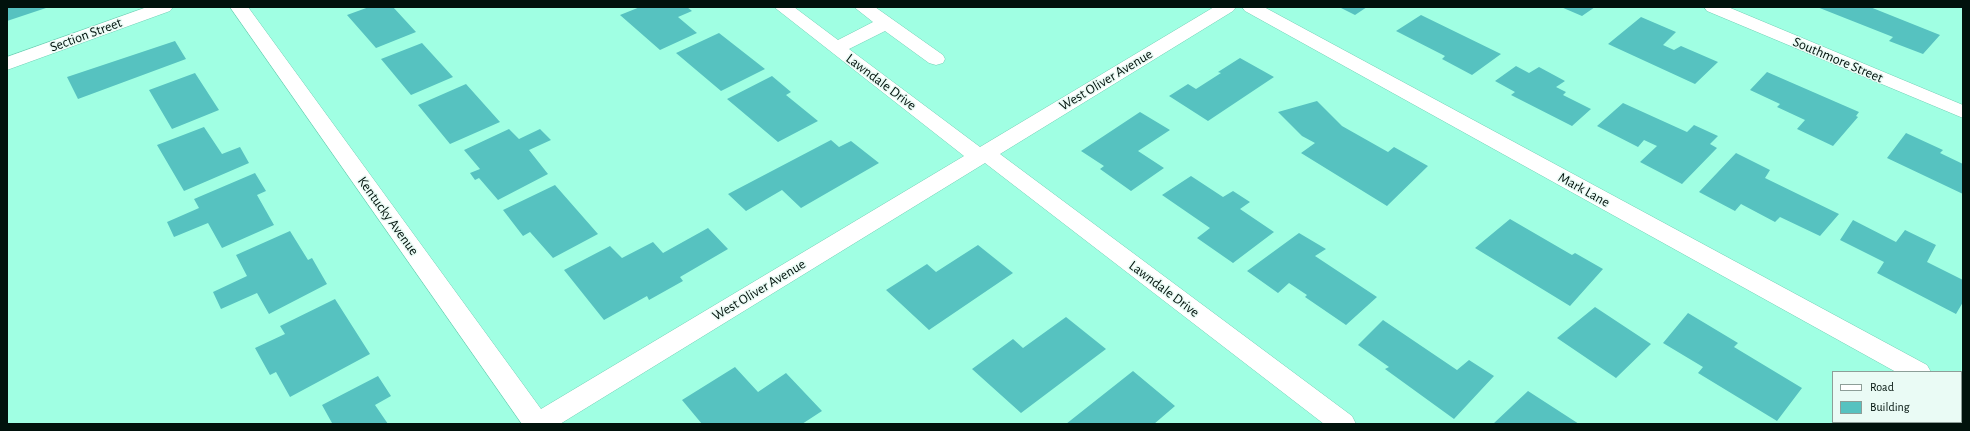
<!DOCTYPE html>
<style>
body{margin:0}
#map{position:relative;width:1970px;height:431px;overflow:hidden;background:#a0ffe3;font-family:"Alegreya Sans",sans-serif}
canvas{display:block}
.frame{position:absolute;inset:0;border:8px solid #01120c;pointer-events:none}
.legend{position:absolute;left:1832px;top:371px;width:130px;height:52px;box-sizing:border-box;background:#eafbf5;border:1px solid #8d9e98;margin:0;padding:5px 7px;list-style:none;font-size:12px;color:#01120c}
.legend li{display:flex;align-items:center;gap:8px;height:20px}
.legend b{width:20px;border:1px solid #8d9e98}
</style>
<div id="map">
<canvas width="1970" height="431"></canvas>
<div class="frame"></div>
<ul class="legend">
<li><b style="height:5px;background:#fff"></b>Road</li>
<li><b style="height:11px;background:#56c2c0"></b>Building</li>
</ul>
</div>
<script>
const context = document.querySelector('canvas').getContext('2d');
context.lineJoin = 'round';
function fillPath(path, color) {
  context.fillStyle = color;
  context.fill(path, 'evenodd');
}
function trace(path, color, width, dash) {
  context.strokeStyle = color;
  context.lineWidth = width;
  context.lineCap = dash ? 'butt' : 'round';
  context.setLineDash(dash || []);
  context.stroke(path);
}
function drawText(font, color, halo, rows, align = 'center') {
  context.font = font + ' "Alegreya Sans",sans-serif';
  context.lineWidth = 3;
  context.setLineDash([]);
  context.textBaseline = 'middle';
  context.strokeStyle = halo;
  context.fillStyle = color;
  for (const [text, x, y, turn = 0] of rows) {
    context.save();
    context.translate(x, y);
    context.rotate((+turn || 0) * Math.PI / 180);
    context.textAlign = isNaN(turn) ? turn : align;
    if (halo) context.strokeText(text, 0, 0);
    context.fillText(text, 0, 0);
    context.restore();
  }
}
fillPath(new Path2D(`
 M7,7H49L7,21Z
 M369,7H393L416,32L376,48L347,15Z
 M640,7H687L692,11L678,17L697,33L660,50L620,15Z
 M1339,7H1367L1355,15Z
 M1561,7H1595L1582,16Z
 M1817,7H1870L1940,35L1923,54L1889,41L1893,37Z
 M1421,15L1501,54L1472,75L1442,59L1445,56L1396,31Z
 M1641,17L1676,32L1663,45L1674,50L1681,46L1718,62L1695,84L1608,44Z
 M719,33L765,69L721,91L676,53Z
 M175,41L186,59L78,99L67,77Z
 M422,43L453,77L411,95L381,59Z
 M1240,58L1274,77L1208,121L1169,96L1188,84L1196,89L1221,73L1218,72Z
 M1516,66L1529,73L1539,67L1565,81L1556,87L1566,92L1563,95L1591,109L1572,126L1511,95L1515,92L1495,81Z
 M1767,72L1859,112L1856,116L1858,117L1833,146L1797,129L1805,120L1777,107L1780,104L1750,90Z
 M195,73L219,110L172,129L149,90Z
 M772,76L791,92L786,95L818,121L778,142L727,99Z
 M466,84L500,122L450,144L418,105Z
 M1317,101L1342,126L1388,152L1394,147L1428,166L1387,206L1301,153L1315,143L1302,136L1278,112Z
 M1623,103L1687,132L1694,125L1718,136L1710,144L1717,148L1682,184L1640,162L1657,146L1644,140L1638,147L1597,126Z
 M1140,112L1170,130L1138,151L1164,168L1131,191L1100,169L1104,166L1081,151Z
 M204,127L222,154L240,147L249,163L184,191L157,145Z
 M509,129L519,139L540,129L551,140L529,150L548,174L498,200L479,178L475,180L470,173L480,169L464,150Z
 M1906,133L1943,150L1940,153L1963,164V194L1887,158Z
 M831,140L839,147L851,141L879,163L801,208L782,190L746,211L728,194Z
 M1736,153L1770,170L1765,178L1839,214L1820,236L1780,217L1775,222L1741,204L1735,211L1699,192Z
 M255,173L266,191L257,195L274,225L222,248L208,223L174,237L167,222L199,208L194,199Z
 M1191,176L1223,197L1233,191L1250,202L1240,209L1274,232L1233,263L1197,238L1210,228L1162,195Z
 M555,185L598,234L553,258L530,232L523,236L503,210Z
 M1510,219L1572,255L1575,253L1603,269L1570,306L1475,248Z
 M1853,220L1896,242L1905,230L1936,245L1927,262L1963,280V302L1956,314L1877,273L1884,262L1840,240Z
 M708,228L728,249L680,277L683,281L649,300L647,296L604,320L564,270L610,246L622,258L653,242L663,253Z
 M290,231L308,260L312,258L327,284L269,314L257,293L221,309L213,292L247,276L236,255Z
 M1299,233L1326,249L1315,256L1377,297L1346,325L1305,297L1307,295L1289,283L1278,293L1247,271Z
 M978,245L1013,273L929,330L886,290L927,264L936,272Z
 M335,299L370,354L290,397L276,372L270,375L255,348L285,334L280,326Z
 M1595,307L1651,344L1616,378L1557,338Z
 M1688,313L1738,343L1734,347L1802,388L1777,421L1698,373L1703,367L1663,343Z
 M1066,317L1106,349L1021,413L972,369L1013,339L1023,348Z
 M1383,320L1457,370L1469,360L1494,376L1454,419L1385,369L1389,367L1358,345Z
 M735,367L758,392L786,373L822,411L802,424H702L682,400Z
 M1133,371L1175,406L1154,424H1066Z
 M378,376L391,396L375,405L388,424H330L332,423L322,405Z
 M1528,391L1579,424H1493Z`), '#56c2c0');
const minor = new Path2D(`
 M147,7H173L170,11L7,70V57Z
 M230,7H248L541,409L964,156L774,7H794L838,40L873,22L854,7H875L943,55L945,59L943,63L936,65L929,63L885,31L849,49L980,147L1214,7H1236L1233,11L1000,154L1352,416L1356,424H1324L985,163L560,424H522Z
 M1242,7H1264L1927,365L1931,372H1896L1245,11Z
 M1704,7H1728L1963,105V118L1707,11Z
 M1961,385L1963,386V408L1961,407Z`);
trace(minor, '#70cfb4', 1);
fillPath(minor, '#fff');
drawText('14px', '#01120c', '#eafbf5', [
 ["Section Street",86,35,-20],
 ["Southmore Street",1838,60,23],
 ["West Oliver Avenue",1106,80,-31],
 ["Lawndale Drive",881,82,37],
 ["Mark Lane",1584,190,29],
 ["Kentucky Avenue",388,216,54],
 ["Lawndale Drive",1164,289,37],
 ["West Oliver Avenue",759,290,-31]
]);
</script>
